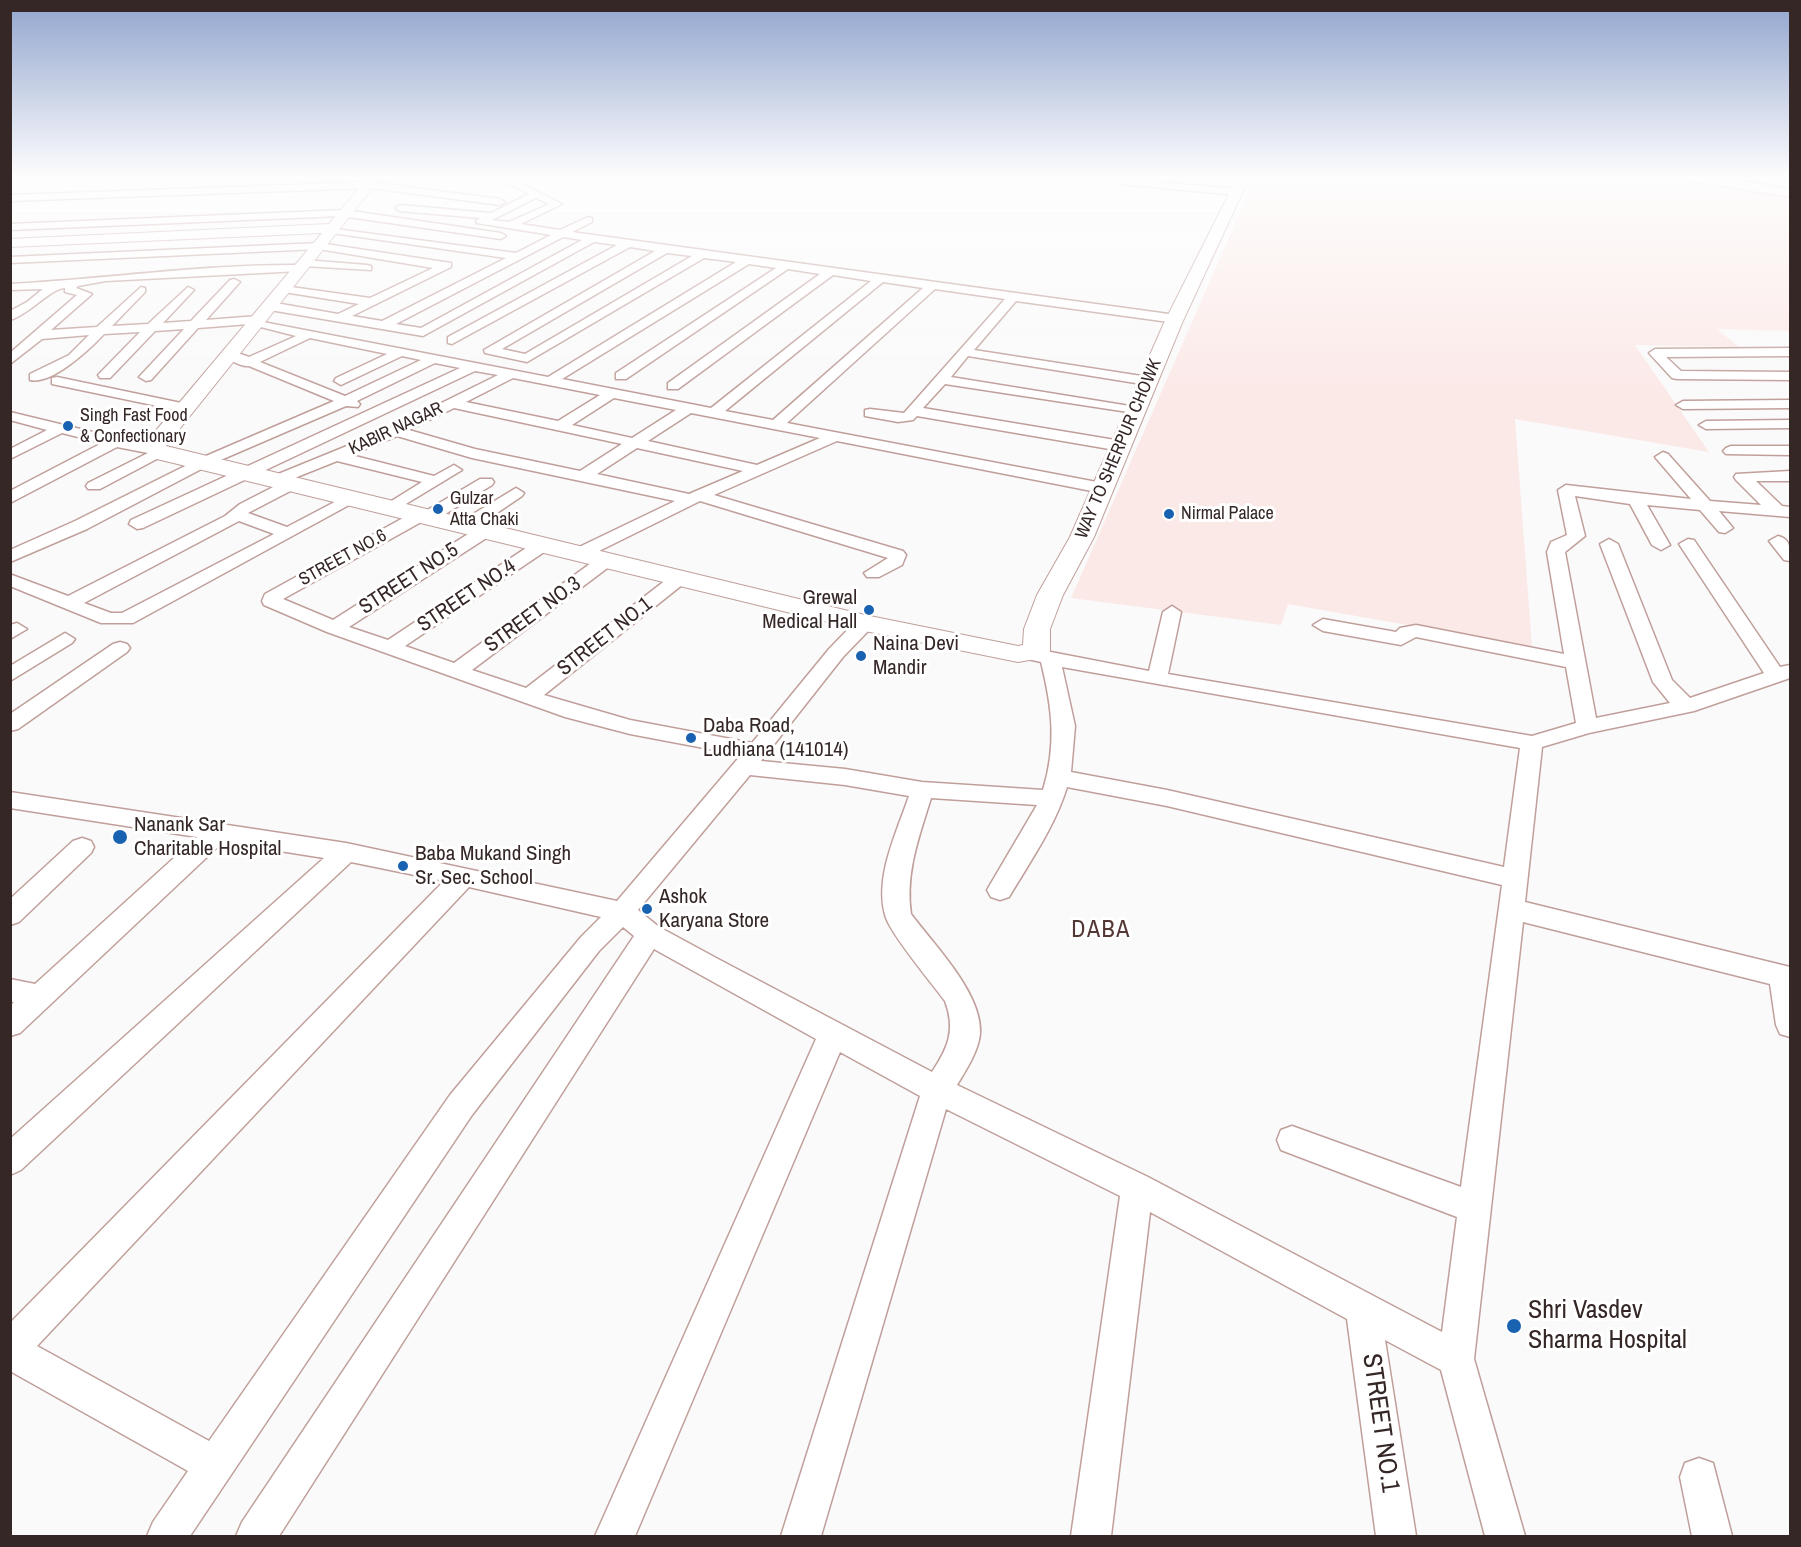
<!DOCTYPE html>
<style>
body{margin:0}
#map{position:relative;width:1801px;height:1547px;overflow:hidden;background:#fafafa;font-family:"Archivo Narrow",sans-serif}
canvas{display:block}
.frame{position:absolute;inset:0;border:12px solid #342726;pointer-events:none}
</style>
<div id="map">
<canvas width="1801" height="1547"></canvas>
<div class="frame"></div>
</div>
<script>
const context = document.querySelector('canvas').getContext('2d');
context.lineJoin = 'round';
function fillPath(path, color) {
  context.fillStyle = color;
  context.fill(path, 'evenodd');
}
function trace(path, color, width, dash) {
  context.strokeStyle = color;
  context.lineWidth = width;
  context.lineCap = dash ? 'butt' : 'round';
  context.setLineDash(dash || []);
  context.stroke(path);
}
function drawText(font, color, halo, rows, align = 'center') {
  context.font = font + ' "Archivo Narrow",sans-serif';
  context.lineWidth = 6;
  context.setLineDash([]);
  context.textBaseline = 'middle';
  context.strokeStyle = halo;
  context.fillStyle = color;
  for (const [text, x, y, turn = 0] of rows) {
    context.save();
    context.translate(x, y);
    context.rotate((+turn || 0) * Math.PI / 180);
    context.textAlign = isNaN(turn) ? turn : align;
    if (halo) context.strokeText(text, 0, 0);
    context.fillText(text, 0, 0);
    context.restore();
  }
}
fillPath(new Path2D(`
 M1256,176H1790V331L1717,329L1739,347L1635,345L1709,452L1515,419L1532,647L1288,604L1281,625L1071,598Z`), '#fbe9e7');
const street = new Path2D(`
 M494,176H506L562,204L521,224L560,230L588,217L592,218V222L572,232L1176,315L1182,319L1176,323L1016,301L974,350L1148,377L1155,381L1148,385L968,356L951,377L1136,407L1143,411L1141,414L945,384L923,408L1121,441L1129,446L1126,449L1121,451L917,416L913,420L898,422L865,416V410L870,409L904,413L1005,299L935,289L787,423L1102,483L1110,488L1102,493L837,441L714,495L903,551L906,555L902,565L879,577H867L864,573L888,558L700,501L587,557H575L572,553L575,549L675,501L472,458L397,436L351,455L434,476L454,465L462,470L391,513L383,508L385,505L422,482L337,461L292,479L300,484L298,487L248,513L287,527L346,496L352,494L360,499L133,623H101L10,586L12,575L68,596L225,516L240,504L279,484L271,483L269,480L271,477L391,428L498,375L475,371L143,528L137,529L129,524L131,520L460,368L435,363L357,401L360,404L358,407L346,406L209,465L87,529L10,562V550L75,521L199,459L334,401L249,366C242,367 228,360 224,354L230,350L249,357L296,336L249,324L198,328L151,380L146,381L139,377L184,329L155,331L110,378H100L98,375L140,332L104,334C90,349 52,385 30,380V374L69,355L89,335L42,339L10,364V353L77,295L65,292V288C51,288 30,314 10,320V311L27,302L43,289L10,290V284C107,279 204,264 301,265V261L305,260L367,265L371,266V270L304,266V270L300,271L106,281L78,286L76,288L92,294L51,330L97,327L141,287L145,288V292L112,326L148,324L188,287L194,290L163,323L191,321L230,280L234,279L240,282L206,320L258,316L262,317L263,322L548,377L736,262L704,258L527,362L485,353L484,350L655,251L630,247L452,344L448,343V337L617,245L594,242L423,336L270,310L264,306L270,302L338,314L359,304L284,292L278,289L284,286L370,298L433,268L319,249L10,263V257L319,243L451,263V267L352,316L382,321L506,258L332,233L327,230L328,228L516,253L551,235L477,223L476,221L480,218L400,211L395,208L400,205L491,213L529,194ZM536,198L549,204L509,222L492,220ZM563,237L582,240L421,328L396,324ZM667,253L692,256L525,354L502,349ZM749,264L776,268L616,373V379H626L788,269L820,274L668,383V389H678L833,275L871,281L711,408L562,379ZM883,282L923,288L773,420L725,411ZM310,338L387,354L336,378L334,381L341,385L402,356L421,360L345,396L260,362ZM513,378L600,395L558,421L466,402ZM614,398L676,410L632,438L572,425ZM454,408L622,444L580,471L475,449L409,430ZM691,413L820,438L757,465L648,441ZM637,448L743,471L689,494L597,474ZM239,521L274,534L122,613H111L84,603Z
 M1728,176H1752L1790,182V188Z
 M1122,179L1236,189L1241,192L1236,195L1119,184L1117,182Z
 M370,182L500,199L505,202L500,205L370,188L10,201V195Z
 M345,210L501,233L506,236L501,239L341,216L10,230V224Z
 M1790,348V356L1666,357L1681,371L1790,372V380L1677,379L1672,378L1649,353L1655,349Z
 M57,377L186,404L193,408L186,412L52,384V378Z
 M1790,400V408L1683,409L1676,405L1683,401Z
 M10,412L134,442L160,446L170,452L100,489H88L86,486L88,483L148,453L117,447L10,503V491L102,443L62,433L10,459V449L47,430L10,420Z
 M1790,420V428L1706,429L1699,425L1706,421Z
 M1731,446H1790V455L1726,454L1723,451L1726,448Z
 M1663,452L1668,454L1710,501L1761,505L1736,480L1734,477L1736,474L1790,471V481H1756L1782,506L1790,507V517L1719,511L1733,528L1725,533L1719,532L1700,510L1647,505L1670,545L1661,550L1652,545L1630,504L1575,496L1585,536L1565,552L1596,718L1670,703L1653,682L1600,544L1609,539L1618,544L1672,680L1690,698L1764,673L1679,544L1688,539L1694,540L1780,667L1790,665V678L1694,711L1589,733L1542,747L1525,902L1790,967V1037L1780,1034L1776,1025L1770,984L1523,922L1474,1359L1525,1536H1485L1441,1370L1385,1340L1416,1536H1376L1347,1319L1150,1212L1111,1536H1071L1120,1196L946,1109L821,1536H781L920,1096L840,1052L635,1536H595L816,1039L654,949L279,1536H236L242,1522L634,936L623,927L599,951L472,1115L190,1536H147L153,1522L188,1471L10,1371V1323L444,881L351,862L21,1170L10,1175V1139L324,858L223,842L20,1033L10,1036V1006L14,1002H10V979L35,984L197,837L10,808V792L346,843L617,901L741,755L630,734L565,717L327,632L264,605L262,601L265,594L414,512H424L480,479H492L494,482L492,485L434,521H423L283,599L333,620L479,527H491L493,531L491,535L349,627L388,640L538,540H550L553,544L550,548L405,646L454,663L602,555H614L617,559L614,563L472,670L526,688L675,573H687L690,577L687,581L544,695L630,720L752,743L829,649L858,619H872L875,623L872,627L843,657L761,761L845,769L922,782L1043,790C1057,744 1052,707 1041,662L1023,658L1020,654L1023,650L1030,648L1149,671L1163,612L1172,606L1181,612L1168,674L1532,736L1576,723L1566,667L1416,637L1401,645L1323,631L1313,625L1323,619L1396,632L1400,628L1416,625L1564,654L1547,552L1551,542L1567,535L1558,490L1566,485L1691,499L1655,457ZM1062,667L1520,748L1504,867L1167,790L1071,772L1075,726ZM750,775L845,785L909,796C897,832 873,879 886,918C893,937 931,982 945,1001C956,1030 948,1048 932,1072L718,959L659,927L638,910ZM1067,787L1167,806L1502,885L1461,1187L1292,1126L1281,1130L1277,1140L1281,1150L1457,1217L1442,1332L1148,1177L957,1085C966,1070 978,1052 980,1034C983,994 934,945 911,914C905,873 919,837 931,798L1037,805L987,890L991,897L1000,900L1009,897C1030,862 1055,826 1067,787ZM469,887L601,917L581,937L450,1095L209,1441L37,1346Z
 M516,488L524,493L522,496L472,530H460L458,526L460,522Z
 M1778,536C1791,539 1790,549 1790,561L1784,560L1769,541Z
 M17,623L27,629L10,639V625Z
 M65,633L75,639L72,643L10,681V666Z
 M120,642L127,644L130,648L127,652L18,729L10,731V714L113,644Z
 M82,838L91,841L94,847L91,853L19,922L10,925V899L73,841Z
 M1699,1458L1713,1463L1732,1536H1692L1680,1477L1685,1463Z`);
const secondary = new Path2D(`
 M369,176H382L166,446L865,615L1018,646L1023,645L1024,629L1037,595L1070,537L1164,323L1238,176H1250L1182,323L1094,537L1063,595L1050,629V651L1046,657L1018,662L865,631L157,459L144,449L148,440L322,233L10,247V239L329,224Z
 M1677,176H1709L1790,189V197L1683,180Z`);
trace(street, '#c09f9b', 3);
trace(secondary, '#c09f9b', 2);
fillPath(street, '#fff');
fillPath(secondary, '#fff');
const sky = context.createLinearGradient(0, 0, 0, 393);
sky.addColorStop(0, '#92a5cf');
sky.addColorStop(0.45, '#fdfdfd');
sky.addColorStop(1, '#fdfdfd00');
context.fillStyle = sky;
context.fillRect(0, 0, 1801, 393);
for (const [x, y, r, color] of [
 [68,426,6,"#1962b1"],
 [438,509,6,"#1962b1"],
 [1169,514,6,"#1962b1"],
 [869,610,6,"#1962b1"],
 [861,656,6,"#1962b1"],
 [691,738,6,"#1962b1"],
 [120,837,8,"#1962b1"],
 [403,866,6,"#1962b1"],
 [647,909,6,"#1962b1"],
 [1514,1326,8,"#1962b1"]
]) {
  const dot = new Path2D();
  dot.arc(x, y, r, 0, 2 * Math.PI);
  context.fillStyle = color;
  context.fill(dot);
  trace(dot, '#fff', 2);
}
drawText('18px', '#342726', '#fff', [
 ["Singh Fast Food",80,416],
 ["& Confectionary",80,437],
 ["Gulzar",450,499],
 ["Atta Chaki",450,520],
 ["Nirmal Palace",1181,514]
], 'left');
drawText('18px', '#342726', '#fff', [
 ["KABIR NAGAR",396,429,-25],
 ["WAY TO SHERPUR CHOWK",1119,449,-67],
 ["STREET NO.6",343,558,-29]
]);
drawText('21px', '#342726', '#fff', [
 ["STREET NO.5",409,579,-33],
 ["STREET NO.4",467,596,-34],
 ["STREET NO.3",533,615,-36],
 ["STREET NO.1",605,637,-38]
]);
drawText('21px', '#342726', '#fff', [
 ["Grewal",857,598,"right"],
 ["Medical Hall",857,622,"right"],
 ["Naina Devi",873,644],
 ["Mandir",873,668],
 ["Daba Road,",703,726],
 ["Ludhiana (141014)",703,750],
 ["Nanank Sar",134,825],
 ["Charitable Hospital",134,849],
 ["Baba Mukand Singh",415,854],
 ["Sr. Sec. School",415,878],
 ["Ashok",659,897],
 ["Karyana Store",659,921]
], 'left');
context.letterSpacing = '1.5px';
drawText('24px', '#533835', '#fff', [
 ["DABA",1101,931]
]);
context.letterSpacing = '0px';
drawText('26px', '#342726', '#fff', [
 ["Shri Vasdev",1528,1311],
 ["Sharma Hospital",1528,1341]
], 'left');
drawText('26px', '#342726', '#fff', [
 ["STREET NO.1",1380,1423,82]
]);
</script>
